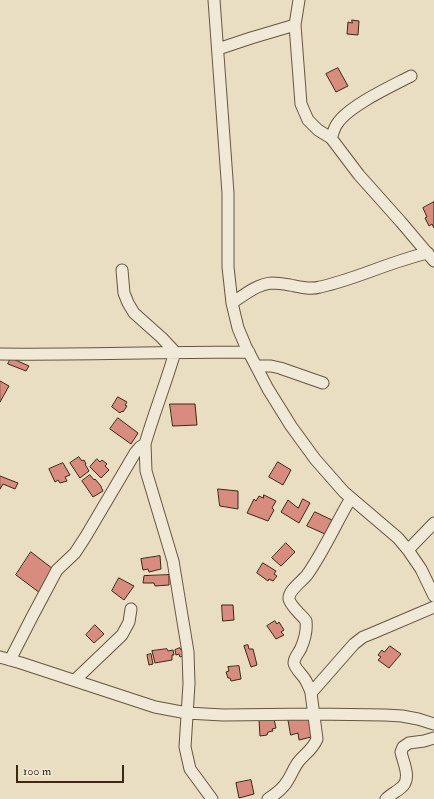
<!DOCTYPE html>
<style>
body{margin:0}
#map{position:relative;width:434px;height:799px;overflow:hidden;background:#e9ddc2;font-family:"IM FELL Double Pica",serif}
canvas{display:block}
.scale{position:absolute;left:16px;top:765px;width:108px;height:18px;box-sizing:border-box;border:2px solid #3c2814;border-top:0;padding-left:5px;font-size:12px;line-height:14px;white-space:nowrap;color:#3c2814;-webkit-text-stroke:3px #f1e9d7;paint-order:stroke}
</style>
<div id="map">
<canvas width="434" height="799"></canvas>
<div class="scale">100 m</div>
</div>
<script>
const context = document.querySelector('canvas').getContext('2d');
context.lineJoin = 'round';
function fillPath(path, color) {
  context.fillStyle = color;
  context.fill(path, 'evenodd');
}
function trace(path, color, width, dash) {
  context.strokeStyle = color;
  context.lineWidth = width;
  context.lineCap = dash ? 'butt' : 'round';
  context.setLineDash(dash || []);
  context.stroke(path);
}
const building = new Path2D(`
 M352,20L359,21L358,35L347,34L348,22L352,23Z
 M338,68L348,86L336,92L326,74Z
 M434,202V228L432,224L429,226L425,218L427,217L423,208Z
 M11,358L29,366L26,371L8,364Z
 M0,381L9,386L0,402Z
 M118,397L127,402L125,405L127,406L123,412L122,411L120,413L112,407Z
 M170,404H195L197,425L173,426Z
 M118,418L138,433L131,444L110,429Z
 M79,457L82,461L84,460L86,464H85L89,471L80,478L70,463Z
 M97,459L100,462L102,460L107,464L105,466L109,470L101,478L90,467Z
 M278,462L291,470L283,485L269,477Z
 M63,463L70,475L65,477L67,481L60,483L58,480L55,482L49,469Z
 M90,475L94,480L95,479L101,486V487L103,491L93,497L82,481Z
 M0,476L18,483L15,489L3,484L0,489Z
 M218,489L238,491V509L220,506Z
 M264,495L276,501L272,508L274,510L268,521L247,513L254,499L256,501L259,496L263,498Z
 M303,499L310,503L299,523L281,512L288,500L298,508Z
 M315,512L332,520L325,534L307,526Z
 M286,543L295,552L281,566L272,558Z
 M31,552L53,569L40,593L16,575Z
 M160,556L161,569L149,572L148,569L143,570L141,559Z
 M263,563L276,571L274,574L277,576L273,581L269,579L268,581L257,573Z
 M169,575V585L155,586L154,583H143L144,576Z
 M119,578L134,586L124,600L112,591Z
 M222,605H233L234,620L223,621Z
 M275,621L277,624L279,622L284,630L281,632L284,635L276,639L267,626Z
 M95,625L104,634L94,643L86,635Z
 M248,645L249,649H253L257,665L251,667L244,646Z
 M390,646L401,654L389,668L378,660L381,657L378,655L382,650L384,652Z
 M180,648L181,650L183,649L185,655L180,657L179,654L176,655L175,650Z
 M167,649L168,651L173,650L174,655H172V660L155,663L152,651Z
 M151,654L153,664L149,665L147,655Z
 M239,666L241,679L231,681L230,678H228L226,672L229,671L228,667Z
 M288,718H310L315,736L299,740L298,733L291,735Z
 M274,719L276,728L272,729L273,731L268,732L267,735L260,736L259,720Z
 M251,780L254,794L239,798L236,783Z`);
fillPath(building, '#d88b7f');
trace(building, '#3c2814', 1);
const minor = new Path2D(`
 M214,0L228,193V267L232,303L238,328L246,347L268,389L291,426L315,459L344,492L398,538L408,550L421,569L434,596
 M299,0L295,25L301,104L308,120L318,130L331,138L359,175L401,222L434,261
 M218,49L251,38L295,25
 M331,138C333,134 334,128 337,124C348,106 392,86 411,76
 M232,303C244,295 257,284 272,283C278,283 284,284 290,285C300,287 310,290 320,287C357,279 391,261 428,253
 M0,354C83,355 166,352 249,352
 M256,366H271L280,368L323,383
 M145,444L146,471L173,561L188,652L189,684L185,747L190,769L212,799
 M408,550L434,523
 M0,657L21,663L155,707L187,713L223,715L314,714L385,715L402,716L418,719L434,724
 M10,660L32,617L57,570L75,553L86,536L135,453L140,447L145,444C154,413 166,383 175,352L162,338L134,313L128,303L124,293L122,270
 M75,680L122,635L129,622L131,609
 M311,693L354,644L363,637L373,633L434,607
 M268,799C276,794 283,789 288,780C292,774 294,767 299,761C305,754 313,749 317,739L311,693C310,688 308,685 306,681C303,675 295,669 294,663C294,657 299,653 301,648C305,639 307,630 306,621C301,614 291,607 289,599C288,591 302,581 307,575C324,551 336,523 351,498
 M386,799C391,794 398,791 403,786C411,777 403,762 401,752L403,747L409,743L424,741L434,738`);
trace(minor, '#675540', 13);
trace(minor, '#f1e9d7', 11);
</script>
